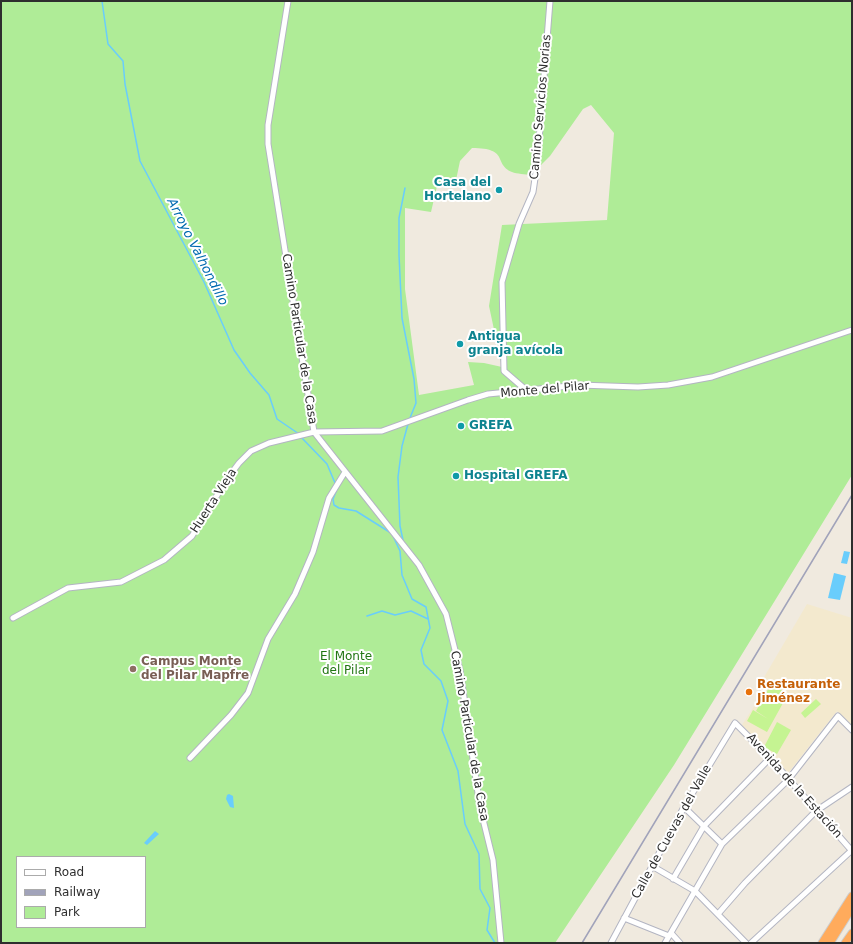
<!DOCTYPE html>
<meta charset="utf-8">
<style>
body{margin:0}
#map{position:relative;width:853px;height:944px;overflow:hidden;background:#f0eadf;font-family:"DejaVu Sans",sans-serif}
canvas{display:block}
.frame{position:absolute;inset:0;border:2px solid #2e2e2e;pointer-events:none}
.legend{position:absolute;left:16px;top:856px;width:130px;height:72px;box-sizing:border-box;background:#fff;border:1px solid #ababab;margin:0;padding:5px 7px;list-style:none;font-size:12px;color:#2e2e2e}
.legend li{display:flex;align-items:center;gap:8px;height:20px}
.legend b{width:20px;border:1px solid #ababab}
</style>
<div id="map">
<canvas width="853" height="944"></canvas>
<div class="frame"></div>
<ul class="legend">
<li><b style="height:5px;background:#fff"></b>Road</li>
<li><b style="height:5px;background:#a1a3ba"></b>Railway</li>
<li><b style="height:11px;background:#afec97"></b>Park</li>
</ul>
</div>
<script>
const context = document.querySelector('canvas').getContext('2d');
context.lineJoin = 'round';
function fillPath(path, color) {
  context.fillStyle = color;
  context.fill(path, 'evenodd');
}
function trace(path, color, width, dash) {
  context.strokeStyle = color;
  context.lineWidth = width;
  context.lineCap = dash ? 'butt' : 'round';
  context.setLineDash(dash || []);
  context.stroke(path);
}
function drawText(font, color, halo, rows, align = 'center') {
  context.font = font + ' "DejaVu Sans",sans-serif';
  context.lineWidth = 4;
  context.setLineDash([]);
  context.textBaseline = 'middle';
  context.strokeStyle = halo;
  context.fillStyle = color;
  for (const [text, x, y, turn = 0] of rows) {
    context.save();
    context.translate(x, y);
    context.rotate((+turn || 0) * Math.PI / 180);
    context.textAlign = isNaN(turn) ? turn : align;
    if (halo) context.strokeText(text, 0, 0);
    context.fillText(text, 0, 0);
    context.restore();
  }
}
fillPath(new Path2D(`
 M807,604L852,618V726L837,711L788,773L742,725L769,683L763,679Z`), '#f3e9ce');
fillPath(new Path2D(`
 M1,1H852V475L674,765L555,943H1ZM591,105L614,133L607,220L502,225L489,306L502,367L484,363L468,362L474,385L419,395L405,289V208L431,212L438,182L455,185L460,161L472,148C510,148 493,164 512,172C517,174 525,174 531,175L550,156L583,109ZM17,857H145V927H17Z`), '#afec97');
fillPath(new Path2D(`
 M771,684L788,694L767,732L747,721L753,710L768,719L756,711Z
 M816,699L821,704L805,718L801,713Z
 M777,722L791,730L777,754L764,747Z`), '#c5f492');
fillPath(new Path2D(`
 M844,551L850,552L847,564L841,563Z
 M834,573L846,576L840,600L828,598Z
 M229,794L233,796L234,808L230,807L226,799L227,795Z
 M155,831L159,834L147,845L144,843Z`), '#69cdfc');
trace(new Path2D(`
 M102,1L108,44L123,61L125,84L140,161L204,282L234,350L250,373L269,395L277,419L299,434
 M405,188L399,218V255L402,318L414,379L416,403L410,418
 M301,437L327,464L335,483
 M337,489L333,499L334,505L339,508L356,511L391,533
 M393,536L400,551L402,575L412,599L426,607L430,628L421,650L424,664L441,681L448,701L442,730L458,771L465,824L479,854L480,889L490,908L487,930L495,943
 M403,540L400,526L398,477L402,446L408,424
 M367,616L382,611L395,615L411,611L428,619`), '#69cdfc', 1.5);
const minor = new Path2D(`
 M288,1L268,125V144L314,432L419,565L446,614L460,670L480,807L493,860L501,943
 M526,390L504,371L502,282L519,224L533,192L537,165L550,1
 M13,618L68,588L121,582L164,560L192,536L227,479L239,463L251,451L269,443L314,432L382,431L468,400L488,394L579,385L638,387L668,385L712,377L852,330
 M190,758L231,715L248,693L268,639L295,594L313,552L329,498L345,472
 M684,807L722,844
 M652,866L695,891L746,943
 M673,879L704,826L770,758
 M718,914L745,883L816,811L852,787
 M624,918L669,936
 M671,933L680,943
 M611,943L684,807L735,723L770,758L852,851
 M665,943L722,844L788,780L838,716L852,730
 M751,943L852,850`);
const highway = new Path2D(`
 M822,943L852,896
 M830,943L852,908
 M845,943L852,933`);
trace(minor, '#b3b5c2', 7);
trace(highway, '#cdcdcd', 9);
trace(minor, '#fff', 5);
trace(highway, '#ffab5c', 7);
trace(new Path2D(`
 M582,943L852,495`), '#a1a3ba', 1.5);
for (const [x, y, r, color] of [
 [499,190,4,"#0f9aa8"],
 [460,344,4,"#0f9aa8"],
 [461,426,4,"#0f9aa8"],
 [456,476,4,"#0f9aa8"],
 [133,669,4,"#8d6e63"],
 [749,692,4,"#e8710a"]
]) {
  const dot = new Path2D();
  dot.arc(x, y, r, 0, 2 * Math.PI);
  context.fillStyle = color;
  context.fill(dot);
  trace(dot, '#fff', 1.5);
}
drawText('12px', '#2e2e2e', '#fff', [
 ["Camino Servicios Norias",541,107,-85],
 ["Camino Particular de la Casa",299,339,81],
 ["Monte del Pilar",545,390,-5],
 ["Huerta Vieja",214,501,-57],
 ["Camino Particular de la Casa",469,736,80],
 ["Avenida de la Estación",794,786,48],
 ["Calle de Cuevas del Valle",672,832,-61]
]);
drawText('bold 12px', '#0d838f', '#fff', [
 ["Casa del",491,183,"right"],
 ["Hortelano",491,197,"right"],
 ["Antigua",468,337],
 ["granja avícola",468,351],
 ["GREFA",469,426],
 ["Hospital GREFA",464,476]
], 'left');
drawText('12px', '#227613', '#fff', [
 ["El Monte",346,657],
 ["del Pilar",346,671]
]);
drawText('bold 12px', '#785e54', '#fff', [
 ["Campus Monte",141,662],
 ["del Pilar Mapfre",141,676]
], 'left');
drawText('bold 12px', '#c56008', '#fff', [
 ["Restaurante",757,685],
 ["Jiménez",757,699]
], 'left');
drawText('italic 13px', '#006ab0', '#fff', [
 ["Arroyo Valhondillo",197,252,63]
]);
</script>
